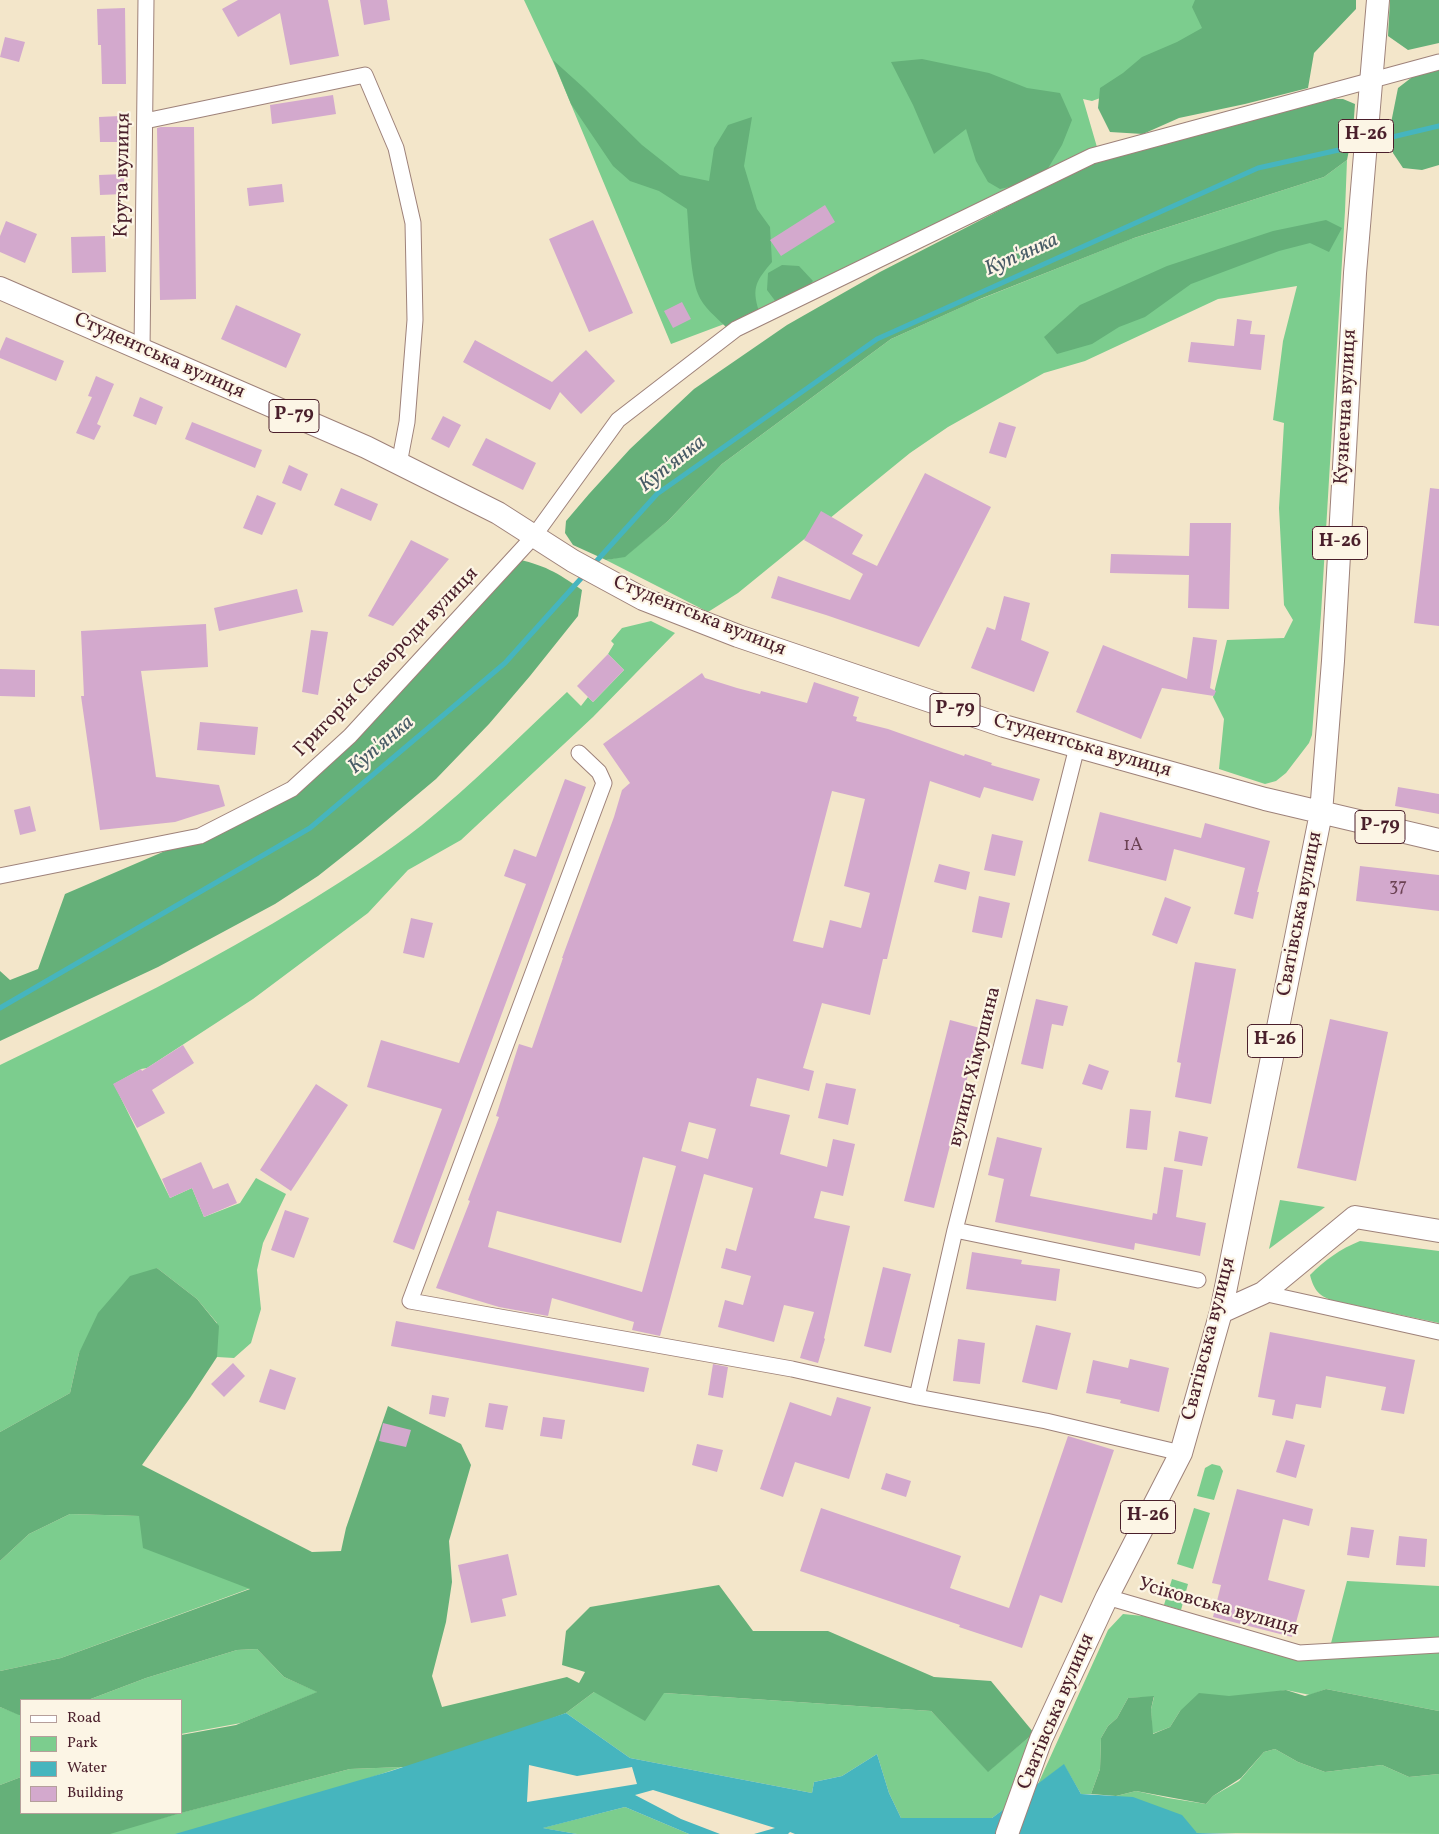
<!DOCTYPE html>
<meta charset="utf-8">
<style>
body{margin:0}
#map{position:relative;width:1439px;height:1834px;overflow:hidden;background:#f3e6ca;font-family:Vollkorn,serif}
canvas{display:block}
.legend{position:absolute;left:20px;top:1699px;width:162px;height:115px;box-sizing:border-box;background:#fcf5e5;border:1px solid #b59f9b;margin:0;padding:6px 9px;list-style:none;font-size:15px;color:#4a1f2b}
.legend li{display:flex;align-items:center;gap:10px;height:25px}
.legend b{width:25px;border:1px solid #b59f9b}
</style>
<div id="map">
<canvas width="1439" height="1834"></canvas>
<ul class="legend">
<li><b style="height:6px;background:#fff"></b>Road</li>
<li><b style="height:14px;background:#7ccd8e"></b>Park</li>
<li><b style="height:14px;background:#46b5be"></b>Water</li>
<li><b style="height:14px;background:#d3a9cd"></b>Building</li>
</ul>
</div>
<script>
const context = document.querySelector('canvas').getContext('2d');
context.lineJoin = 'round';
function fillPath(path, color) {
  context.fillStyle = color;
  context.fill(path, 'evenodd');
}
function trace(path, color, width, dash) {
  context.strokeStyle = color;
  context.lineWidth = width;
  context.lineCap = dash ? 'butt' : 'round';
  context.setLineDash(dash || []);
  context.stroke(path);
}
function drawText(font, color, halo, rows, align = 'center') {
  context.font = font + ' Vollkorn,serif';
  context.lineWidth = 4.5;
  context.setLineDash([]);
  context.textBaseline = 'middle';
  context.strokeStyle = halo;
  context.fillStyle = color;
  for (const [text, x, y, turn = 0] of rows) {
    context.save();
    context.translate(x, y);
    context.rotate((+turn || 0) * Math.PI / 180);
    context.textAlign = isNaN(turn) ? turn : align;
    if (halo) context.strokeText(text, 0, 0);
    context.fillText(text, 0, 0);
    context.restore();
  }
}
fillPath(new Path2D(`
 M524,0H1282L1144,82L1092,101L1083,99L1099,154L759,311L671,344L555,66Z
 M1347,160L1345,211L1321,614L1312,735L1309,743L1286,773L1276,781L1265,784L1219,769L1224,719L1213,697L1227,640L1284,638L1293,620L1284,605L1279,508L1284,423L1273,420L1283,341L1297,286L1218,299L1085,361L1044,373L948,427L910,453L738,593L708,612L606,560L625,556L668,521L722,464L891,339L973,302L1131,239L1324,177Z
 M651,621L675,633L593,717L461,840L408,870L368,913L253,999L147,1068L141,1069L114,1084L170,1198L192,1188L204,1217L240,1203L256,1178L286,1194L263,1243L257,1270L261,1309L251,1343L234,1358L217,1357V1323L197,1299L157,1268L79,1353L70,1393L0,1432V1065C106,1014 210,963 310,901C348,877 387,853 422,825C473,784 519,737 567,692L581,706L588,697L593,702L624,670L608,654L614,644L611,641L622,628Z
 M1280,1200L1325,1207L1269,1249Z
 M1360,1241L1439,1251V1323L1335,1301C1320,1297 1314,1291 1310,1275C1325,1260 1340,1249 1360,1241Z
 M1212,1464L1220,1466L1223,1471L1214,1500L1197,1496L1205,1468Z
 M1194,1508L1210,1513L1193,1569L1177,1564Z
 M70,1514L139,1516L232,1581L251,1588L61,1658L0,1671V1561L29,1534Z
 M1172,1579L1188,1584L1181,1610L1164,1605Z
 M1347,1581L1439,1586V1645L1329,1651Z
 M1123,1614L1143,1616L1303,1659L1439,1653V1711L1326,1689L1310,1695L1286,1690L1180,1711L1170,1727L1152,1734L1151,1709L1154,1697L1128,1698L1117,1718L1108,1726L1101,1738L1100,1769L1091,1794H1081L1064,1765L1038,1784L1108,1630Z
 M257,1649L284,1677L318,1692L241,1723L181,1734V1700H88L146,1678L237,1650Z
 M594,1692L664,1693L931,1711L988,1771L1034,1733L1007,1807L992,1818H901L889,1793L877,1754L842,1776L814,1782L812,1793L630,1758L566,1713Z
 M0,1707L21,1715V1777L0,1785Z
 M1275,1749L1298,1762L1325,1772L1382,1765L1409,1777L1439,1774V1834L1197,1833L1116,1796L1136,1791L1168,1798L1206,1804L1213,1796L1239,1781L1264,1752Z
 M402,1767L250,1818L183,1834H106L180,1813L350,1769Z
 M625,1807L689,1834H577L542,1828Z`), '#7ccd8e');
fillPath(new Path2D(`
 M1195,0H1356V9L1314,53L1308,88L1245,104L1179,118L1143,134L1110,132L1098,108L1100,88L1123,73L1142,57L1177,42L1202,28L1192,7Z
 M1390,0H1439V43L1408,50L1388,36Z
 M922,59L989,73L1027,88L1060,93L1072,120L1062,145L1047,170L1019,185L1000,189L988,182L976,161L966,129L934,154L913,105L891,62Z
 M553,60L584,88L642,145L680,175L709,181L714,148L728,125L752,117L744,166L757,209L770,227L772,262C757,280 751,287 759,311L744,321L726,327C716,317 703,307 698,294C690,274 689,231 687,209L659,191L630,181L613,166L571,104Z
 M1439,66V165L1422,170L1403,168L1393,153L1391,123L1398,88L1420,71Z
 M1322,99H1343L1355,104L1353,130L1347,160L1324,177L1134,238L980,299L891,339L722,464L668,521L625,557L606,560L573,545L565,533L566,521L589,494L630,449L694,389L787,325L880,272L1099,159Z
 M1326,220L1342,228L1329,252L1310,243L1279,251L1191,284L1145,317L1119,327L1092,344L1057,354L1044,337L1080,305L1167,266L1273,231Z
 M782,265L799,266L813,281L795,300L776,302L767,290L768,273Z
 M513,558C544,565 557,572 582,590L578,616L530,676L489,724L436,779L361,842L318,876L275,904L158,967L0,1041V971L10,980L38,969L65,894L200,836L292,789Z
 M157,1268L197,1299L219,1326L217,1357L190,1398L142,1465L312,1552L341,1551L346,1528L388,1406L461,1444L471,1465L449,1541L452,1582L446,1622L432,1676L442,1707L567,1677L579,1683L585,1672L562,1665L566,1631L590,1607L719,1585L753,1631H828L934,1677L991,1681L1034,1733L988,1772L931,1711L664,1693L645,1721L594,1692L566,1713L429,1766L350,1769L181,1813V1735L236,1725L317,1692L284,1677L257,1649L237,1650L146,1678L88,1700H21V1715H19L0,1707V1671L61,1658L250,1589L143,1548L139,1516L70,1514L29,1534L0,1561V1432L70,1393L79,1353L98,1313L130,1276Z
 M1326,1689L1439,1711V1774L1409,1777L1382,1765L1325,1772L1298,1762L1275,1749L1264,1752L1241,1778L1213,1796L1206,1804L1136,1791L1116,1796L1091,1794L1100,1769L1101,1738L1108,1726L1117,1718L1128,1698L1154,1696L1151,1709L1153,1734L1170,1727L1180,1711L1199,1693L1229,1696L1286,1690L1305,1696Z
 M21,1777V1813H181L110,1834H0V1785Z`), '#65b079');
fillPath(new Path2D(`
 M566,1713L630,1758L812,1793L814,1782L842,1776L877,1754L889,1793L901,1818H992L1064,1764L1081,1794L1133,1797L1182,1815L1197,1833L1236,1834H795L790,1832L788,1834H754L775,1828L653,1790L635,1795L681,1819L720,1834H689L625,1807L543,1828L577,1834H175L391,1771ZM529,1765L577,1776L632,1767L637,1784L527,1802Z`), '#46b5be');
trace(new Path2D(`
 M1371,142L1439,126
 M592,566L657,494L877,339L1258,168L1361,145
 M0,1008L310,828L505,663L585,574`), '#46b5be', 5);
fillPath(new Path2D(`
 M238,0H328L339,56L290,65L280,13L238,37L222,9Z
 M360,0H387L390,20L364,25Z
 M125,8L126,84H102L101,45H98L97,9Z
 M5,37L25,42L19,62L0,57Z
 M333,95L336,114L272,124L270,105Z
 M120,116L121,142H100L99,117Z
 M161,127H194L196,299L160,300L157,128Z
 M124,174V194L100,195L99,175Z
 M282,184L284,202L249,206L247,188Z
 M825,205L835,222L781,256L770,240Z
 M593,220L633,313L589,332L549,239Z
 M6,221L37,234L25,263L0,252V236Z
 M105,236L106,272L72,273L71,237Z
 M682,302L691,319L673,328L664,311Z
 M236,305L301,334L286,368L221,339Z
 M1237,319L1252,321L1250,334L1265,335L1261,370L1188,362L1191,342L1234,346Z
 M6,337L64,361L56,381L0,358V351Z
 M475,340L552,382L586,350L615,381L581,414L560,392L550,410L463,362Z
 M96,376L114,384L97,424L101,426L94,440L76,433L92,397L88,396Z
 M140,397L163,407L156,425L133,416Z
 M443,416L461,425L449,448L431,439Z
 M192,422L262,450L255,468L185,439Z
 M999,422L1016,427L1006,458L989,453Z
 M486,438L536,463L523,490L472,465Z
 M289,465L308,474L301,491L282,483Z
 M925,473L991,507L919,647L826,615L771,598L778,576L850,600L863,574L804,540L821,511L863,535L852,554L877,566Z
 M341,488L378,504L371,521L334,505Z
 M1430,488L1439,489V626L1414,623Z
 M257,495L276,503L262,535L243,528Z
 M1190,523H1231L1229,609L1188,608L1189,575L1110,573L1111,554L1189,556Z
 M411,540L449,559L393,626L368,616Z
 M297,589L303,612L219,631L214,608Z
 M1004,596L1030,603L1021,640L1049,652L1034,692L971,668L987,627L995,630Z
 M206,624L208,667L141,671L156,777L219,785L225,806L175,822L100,830L81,696H84L81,631Z
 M311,630L328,632L318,695L302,692Z
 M1193,637L1217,640L1210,688L1216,691L1214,696L1162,688L1141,739L1076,712L1103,645L1187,679Z
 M608,654L624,670L593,702L577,686Z
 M0,669L35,670V697L0,696Z
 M702,673L705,678L737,688L760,694L761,691L807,703L814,682L859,697L853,716L857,717L856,721L888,729L964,756L965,754L992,763L991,765L1040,779L1033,801L984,787L980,798L930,781L887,959H883L870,1015L822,1003L803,1068L814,1071L809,1091L757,1078L750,1106L790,1115L780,1154L827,1167L833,1139L855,1144L843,1196L821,1191L814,1218L850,1226L824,1338L825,1339L818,1363L800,1358L814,1312L784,1305L774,1342L718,1327L725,1300L743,1305L751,1276L721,1268L726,1248L736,1251L753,1188L704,1174L660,1336L632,1330L634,1322L552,1298L548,1316L499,1307L436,1288L470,1201L468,1200L499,1117L496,1116L519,1044L532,1048L563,958H562L614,817L622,790L630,783L603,744ZM832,791L865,799L844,886L870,893L861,928L830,920L823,948L793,941ZM689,1122L716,1129L708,1159L681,1151ZM643,1157L676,1166L642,1292L488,1247L497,1211L621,1243Z
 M200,722L258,727L255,755L197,750Z
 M565,779L586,787L414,1250L393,1242L442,1109L367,1087L381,1040L459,1063L526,884L504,876L514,849L536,857Z
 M1398,787L1439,794V814L1395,806Z
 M30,806L36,831L20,835L14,810Z
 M1100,812L1201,838L1205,823L1270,841L1257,892H1259L1253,919L1234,914L1245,868L1174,849L1166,881L1088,861Z
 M992,834L1023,841L1015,876L984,870Z
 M939,864L970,872L966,890L934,882Z
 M1360,866L1439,875V911L1356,901Z
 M979,896L1010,903L1002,938L972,932Z
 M1165,897L1191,907L1177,944L1152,935Z
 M411,918L433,923L424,958L403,953Z
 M1195,962L1236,969L1211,1104L1175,1097L1181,1063L1177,1062Z
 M1036,999L1068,1006L1063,1026L1052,1024L1043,1069L1021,1064Z
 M1330,1019L1388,1032L1356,1181L1297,1168Z
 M950,1020L980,1028L934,1208L904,1201Z
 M183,1045L194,1063L152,1090L165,1113L137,1128L113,1084L141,1069L142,1071Z
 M1089,1064L1109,1071L1102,1090L1082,1084Z
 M826,1083L856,1089L848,1125L818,1118Z
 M316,1084L348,1105L291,1191L260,1170Z
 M1130,1109L1151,1111L1147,1150L1126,1148Z
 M1179,1131L1208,1137L1202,1166L1174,1161Z
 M997,1137L1042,1148L1030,1196L1152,1220L1153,1213L1157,1214L1164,1167L1183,1170L1176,1217L1206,1223L1200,1256L1135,1243L1134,1250L995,1222L1004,1179L988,1175Z
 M201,1162L213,1189L228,1183L237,1203L204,1217L192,1188L170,1198L162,1179Z
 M285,1210L309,1218L294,1258L271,1250Z
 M972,1252L1022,1260L1021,1264L1060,1269L1056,1301L966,1289Z
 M883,1267L911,1274L891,1353L864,1346Z
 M396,1321L649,1368L644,1392L391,1346Z
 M1036,1325L1071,1333L1057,1390L1022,1382Z
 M1270,1332L1415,1360L1404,1414L1381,1410L1386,1387L1326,1376L1321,1408L1296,1404L1293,1419L1272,1415L1275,1400L1258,1397Z
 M958,1339L985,1343L980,1384L953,1381Z
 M1130,1359L1169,1368L1159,1412L1120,1403L1121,1400L1086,1393L1093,1360L1128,1368Z
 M233,1363L245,1376L224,1397L211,1384Z
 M713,1364L728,1367L723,1398L708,1395Z
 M270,1369L296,1378L285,1410L259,1402Z
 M432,1395L449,1398L445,1417L429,1414Z
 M837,1397L871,1407L849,1479L795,1462L783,1497L760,1489L790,1402L831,1416Z
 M489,1403L508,1406L503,1430L485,1427Z
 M543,1417L565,1420L562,1439L540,1436Z
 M383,1423L411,1430L406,1447L379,1441Z
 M1068,1436L1114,1450L1062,1603L1040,1595L1022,1648L959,1627L960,1625L800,1571L821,1508L961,1556L950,1588L1009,1608Z
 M1286,1440L1305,1445L1296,1478L1276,1472Z
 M697,1444L723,1450L717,1472L692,1465Z
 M886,1473L911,1481L906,1497L881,1489Z
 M1237,1489L1313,1509L1309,1526L1283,1519L1268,1580L1305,1590L1292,1637L1213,1617L1221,1585L1212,1583Z
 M1351,1527L1374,1530L1369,1558L1347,1555Z
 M1399,1536L1427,1539L1425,1567L1396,1565Z
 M508,1554L517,1595L502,1599L506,1616L471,1623L458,1565Z`), '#d3a9cd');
const street = new Path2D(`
 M145,121L365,75L396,148L413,223L415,320L407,422L399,464
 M142,350L146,0
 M579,753L599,772L604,783L410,1301L792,1369L917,1397L1046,1421L1181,1453
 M0,876L200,836L292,789L350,736L534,536L618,420L736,329L1092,156L1439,62
 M955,1230L1198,1280
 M1263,1293L1439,1332
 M917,1397L955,1230L1077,747
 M1107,1597L1299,1653L1439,1645`);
const primary = new Path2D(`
 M0,288L366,447L498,513L573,561L643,599L738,636L1004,726L1265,799L1439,840
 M1221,1312L1263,1293L1355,1217L1439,1231
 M1007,1834L1041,1739L1107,1597L1181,1453L1221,1312L1247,1182L1321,813L1333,661L1355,273L1378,0`);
trace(street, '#9e827a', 17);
trace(primary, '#9e827a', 24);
trace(street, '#fff', 15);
trace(primary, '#fff', 22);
drawText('18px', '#6c4254', null, [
 ["1А",1133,847],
 ["37",1398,888]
]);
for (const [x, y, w] of [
 [1366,136,55],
 [294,416,50],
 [1340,543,55],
 [955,710,50],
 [1380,827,50],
 [1275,1041,55],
 [1148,1517,55]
]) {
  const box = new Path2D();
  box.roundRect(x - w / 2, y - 16.5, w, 33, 4);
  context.fillStyle = '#fcf5e5';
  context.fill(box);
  trace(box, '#4a1f2b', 1);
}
drawText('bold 19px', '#4a1f2b', null, [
 ["Н-26",1366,136],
 ["Р-79",294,416],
 ["Н-26",1340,543],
 ["Р-79",955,710],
 ["Р-79",1380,827],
 ["Н-26",1275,1041],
 ["Н-26",1148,1517]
]);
drawText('20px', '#4a1f2b', '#fcf5e5', [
 ["Крута вулиця",124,175,-89],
 ["Студентська вулиця",159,357,24],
 ["Кузнечна вулиця",1347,407,-87],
 ["Студентська вулиця",699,617,22],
 ["Григорія Сковороди вулиця",387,663,-46],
 ["Студентська вулиця",1082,747,16],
 ["Сватівська вулиця",1301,914,-79],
 ["вулиця Хімушина",976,1067,-76],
 ["Сватівська вулиця",1210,1339,-76],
 ["Усіковська вулиця",1218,1608,16],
 ["Сватівська вулиця",1057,1712,-67]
]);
drawText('italic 21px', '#485b66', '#fcf5e5', [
 ["Куп'янка",1022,256,-24],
 ["Куп'янка",673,465,-38],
 ["Куп'янка",382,746,-40]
]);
</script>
